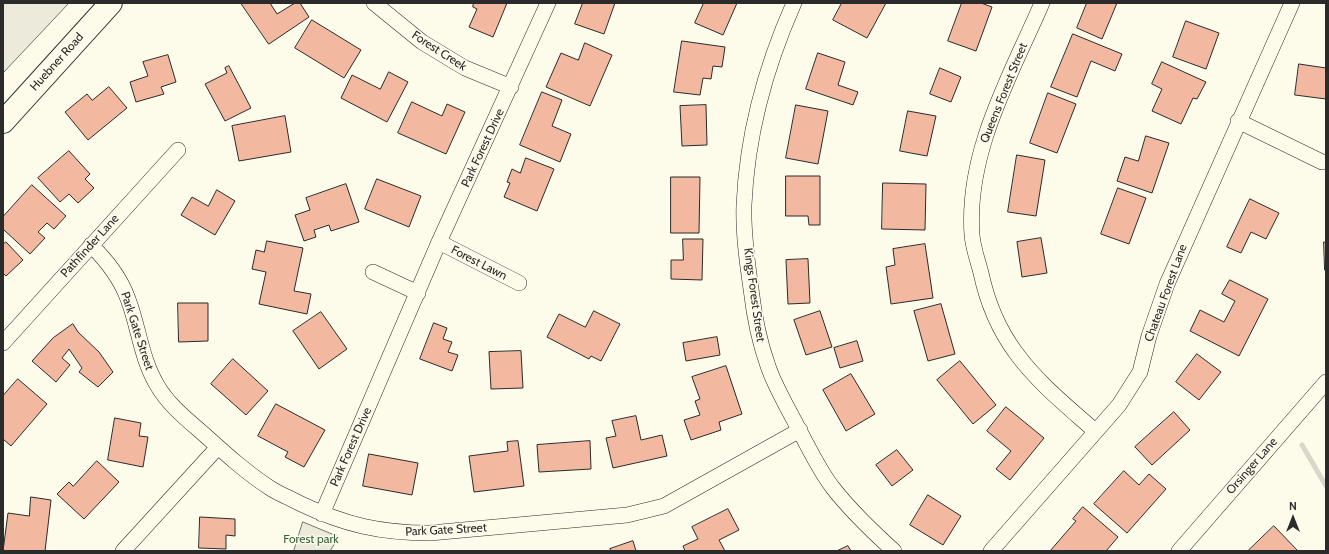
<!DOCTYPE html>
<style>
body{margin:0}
#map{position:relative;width:1329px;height:554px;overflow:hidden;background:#fdfbea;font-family:Cabin,sans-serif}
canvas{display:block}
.frame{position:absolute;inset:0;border:4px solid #2b2b2b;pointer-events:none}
.north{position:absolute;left:1273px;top:498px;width:40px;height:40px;-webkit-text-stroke:3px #fdfbea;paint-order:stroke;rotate:0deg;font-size:11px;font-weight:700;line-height:16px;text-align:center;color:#2b2b2b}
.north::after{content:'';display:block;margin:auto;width:14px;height:18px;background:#2b2b2b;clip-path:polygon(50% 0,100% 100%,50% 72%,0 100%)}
</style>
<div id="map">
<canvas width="1329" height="554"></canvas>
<div class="frame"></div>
<div class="north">N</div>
</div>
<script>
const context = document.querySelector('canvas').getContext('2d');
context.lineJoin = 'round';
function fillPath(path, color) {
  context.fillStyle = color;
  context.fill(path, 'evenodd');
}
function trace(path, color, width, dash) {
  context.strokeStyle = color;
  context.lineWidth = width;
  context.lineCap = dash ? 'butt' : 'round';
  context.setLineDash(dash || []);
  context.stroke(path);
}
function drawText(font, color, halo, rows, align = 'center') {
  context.font = font + ' Cabin,sans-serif';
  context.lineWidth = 3;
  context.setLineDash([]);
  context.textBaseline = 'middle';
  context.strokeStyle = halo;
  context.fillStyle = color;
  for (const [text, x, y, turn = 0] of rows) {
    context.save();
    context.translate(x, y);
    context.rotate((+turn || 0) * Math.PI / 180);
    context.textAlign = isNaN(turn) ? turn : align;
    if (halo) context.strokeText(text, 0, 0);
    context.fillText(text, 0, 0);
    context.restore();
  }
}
const green = new Path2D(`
 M3,3H69L3,73Z
 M303,522L339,537L330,551H294Z`);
fillPath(green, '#ecebdb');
trace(green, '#74746e', 1);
trace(new Path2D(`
 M1302,445L1326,486`), '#d8d7c9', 5);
const building = new Path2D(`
 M241,3H270L277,14L295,3H300L309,17L269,44Z
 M474,3H507L493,37L469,27L477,9L473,7Z
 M583,3H615L604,34L575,24Z
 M704,3H737L723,35L695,23Z
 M842,3H886L867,38L833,20Z
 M962,3H981L992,7L976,51L948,41Z
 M1087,3H1117L1102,39L1077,28Z
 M312,20L361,50L344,78L295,48Z
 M1186,21L1219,33L1206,69L1173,57Z
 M1073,34L1122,54L1115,71L1091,61L1077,97L1051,87Z
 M682,41L725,47L722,67L713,66L711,79L703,78L700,95L674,92Z
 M585,43L612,55L590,106L546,87L561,53L578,60Z
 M818,53L845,62L838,85L858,92L853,105L806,89Z
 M168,55L176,82L161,87L164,94L136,102L130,82L148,76L143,62Z
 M1162,62L1206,82L1197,99L1193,98L1181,124L1152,111L1162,89L1152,84Z
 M1299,64L1326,68V99L1295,95Z
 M229,66L251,108L225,121L205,84L227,73L225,68Z
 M940,68L961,77L951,102L930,94Z
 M389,72L408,82L387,122L341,98L352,75L380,89Z
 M109,87L127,108L88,140L65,112L87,94L92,100Z
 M542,92L562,100L552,126L571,134L560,162L520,145Z
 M1048,93L1076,104L1057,153L1030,143Z
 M412,102L442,116L447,104L465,112L446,154L398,133Z
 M706,105L707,145L682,146L680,106Z
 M796,105L828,111L818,164L786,158Z
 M908,111L936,116L927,156L900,151Z
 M285,116L291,152L239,161L232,126Z
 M1146,136L1169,143L1152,193L1117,181L1125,157L1138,161Z
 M69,151L90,174L85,179L94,188L78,203L69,194L60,202L38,178Z
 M1017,155L1045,160L1036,216L1008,212Z
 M526,158L554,169L537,211L504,197L510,183L507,182L512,169L520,173Z
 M786,176H820V225H809L808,216H786Z
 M671,177H700L699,233H671Z
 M377,179L421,196L409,227L365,209Z
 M883,183L926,184L925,230L882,229Z
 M346,184L359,222L331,231L329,225L314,230L316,237L304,241L295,215L310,210L306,198Z
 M32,185L66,216L54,229L47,223L38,232L45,238L30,254L3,229V217Z
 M1118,188L1146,198L1129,244L1101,234Z
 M217,190L235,201L215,235L181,215L192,197L208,206Z
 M1250,199L1279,213L1266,239L1251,232L1241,253L1227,247Z
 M1041,238L1047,273L1022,277L1017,242Z
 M683,239H703L702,280L671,279V260H683Z
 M267,241L303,248L294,291L311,294L307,314L259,304L266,272L252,269L256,250L264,252Z
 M6,242L23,260L6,276L3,273V245Z
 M1324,242H1326V270H1325Z
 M925,244L933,298L891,304L886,267L895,265L893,249Z
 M808,259L810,303L788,304L786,260Z
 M1230,280L1268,299L1239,356L1190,331L1200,310L1224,322L1235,301L1222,294Z
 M178,303H208V341L179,342Z
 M941,304L955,354L928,361L914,311Z
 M594,311L620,324L601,361L591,356L589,359L547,337L559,314L585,327Z
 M820,311L832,347L806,355L794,320Z
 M321,312L347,349L319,369L293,331Z
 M434,323L447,328L443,339L452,342L448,352L458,355L452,371L420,359Z
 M73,324L78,332L99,352L113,372L98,387L79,372L82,368L69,349L62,358L70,365L56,382L32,361L53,338Z
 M717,337L720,355L686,361L683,343Z
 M857,341L863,361L840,368L834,348Z
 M521,351L523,388L491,389L489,352Z
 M1197,354L1221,372L1199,400L1176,382Z
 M233,359L268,391L246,415L211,384Z
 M960,361L996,405L973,424L937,380Z
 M726,366L742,414L719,422L721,430L691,440L684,420L700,415L695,401L700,399L692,377Z
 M851,374L875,414L846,431L823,390Z
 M18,379L47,404L11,446L3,439V396Z
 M276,404L325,430L304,467L285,457L288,452L258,436Z
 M1006,407L1044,438L1010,480L996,469L1011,451L987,431Z
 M1174,412L1190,430L1152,465L1135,447Z
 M636,416L641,440L662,435L667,456L613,468L606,438L616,436L612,421Z
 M115,418L141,423L139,436L148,437L143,467L108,460Z
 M518,441L524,486L474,492L469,456L508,451L507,442Z
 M590,441L591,469L539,472L537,445Z
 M897,450L913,470L892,486L876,465Z
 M369,454L418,463L412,495L363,486Z
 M97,461L119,482L84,519L57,494L69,482L73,486Z
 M1124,471L1139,485L1149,474L1166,489L1127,533L1094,504Z
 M928,495L961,516L943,545L910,525Z
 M31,497L51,500L45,551H3L8,513L29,516Z
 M1083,507L1118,537L1106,551H1050L1076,521L1073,519Z
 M728,509L739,530L719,540L725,551H685L683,546L698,539L692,527Z
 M200,517L235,519V536L226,535V549L199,548Z
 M1274,526L1298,551H1248Z
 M633,541L636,551H611L610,549Z
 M848,546L851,551H837Z`);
fillPath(building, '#f2b8a0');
trace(building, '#2b2b2b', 1);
const street = new Path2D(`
 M374,3L422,42L465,68L511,87
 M794,3C766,66 747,135 744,205C743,232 747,261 751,289C754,315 759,341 768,366C775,387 788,408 798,428C809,448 819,470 833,488C851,511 873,532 894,551
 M1042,3C1010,77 966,152 972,235C973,248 978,261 981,273C987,301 999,330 1016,353C1038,383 1068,407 1095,431
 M1238,121L1322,162
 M439,242L519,283
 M91,245C107,261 120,277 128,299C139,328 141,358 157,385C169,406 189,421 207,437C227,455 247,473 270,488C279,494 290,498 299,503C345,525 380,533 430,533L627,515L664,506L800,430
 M373,272L418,293
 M3,343L178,150
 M322,514L439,242L548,3
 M123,551L218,447
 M991,551L1119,405L1140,372L1149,336L1167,284L1292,3
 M1179,551L1326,382`);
const primary = new Path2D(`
 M3,122L111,3`);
trace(street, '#2b2b2b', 16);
trace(primary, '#2b2b2b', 24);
trace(street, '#fdfbea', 15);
trace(primary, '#fdfbea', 22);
drawText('12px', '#2b2b2b', '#fdfbea', [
 ["Forest Creek",439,51,33],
 ["Huebner Road",57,62,-48],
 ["Queens Forest Street",1004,93,-68],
 ["Park Forest Drive",483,148,-65],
 ["Pathfinder Lane",90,246,-48],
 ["Forest Lawn",479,263,27],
 ["Chateau Forest Lane",1166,293,-70],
 ["Kings Forest Street",754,295,82],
 ["Park Gate Street",137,331,72],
 ["Park Forest Drive",351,447,-66],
 ["Orsinger Lane",1252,466,-49],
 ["Park Gate Street",446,530,-3]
]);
drawText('12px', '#34623c', '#fdfbea', [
 ["Forest park",311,539]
]);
</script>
